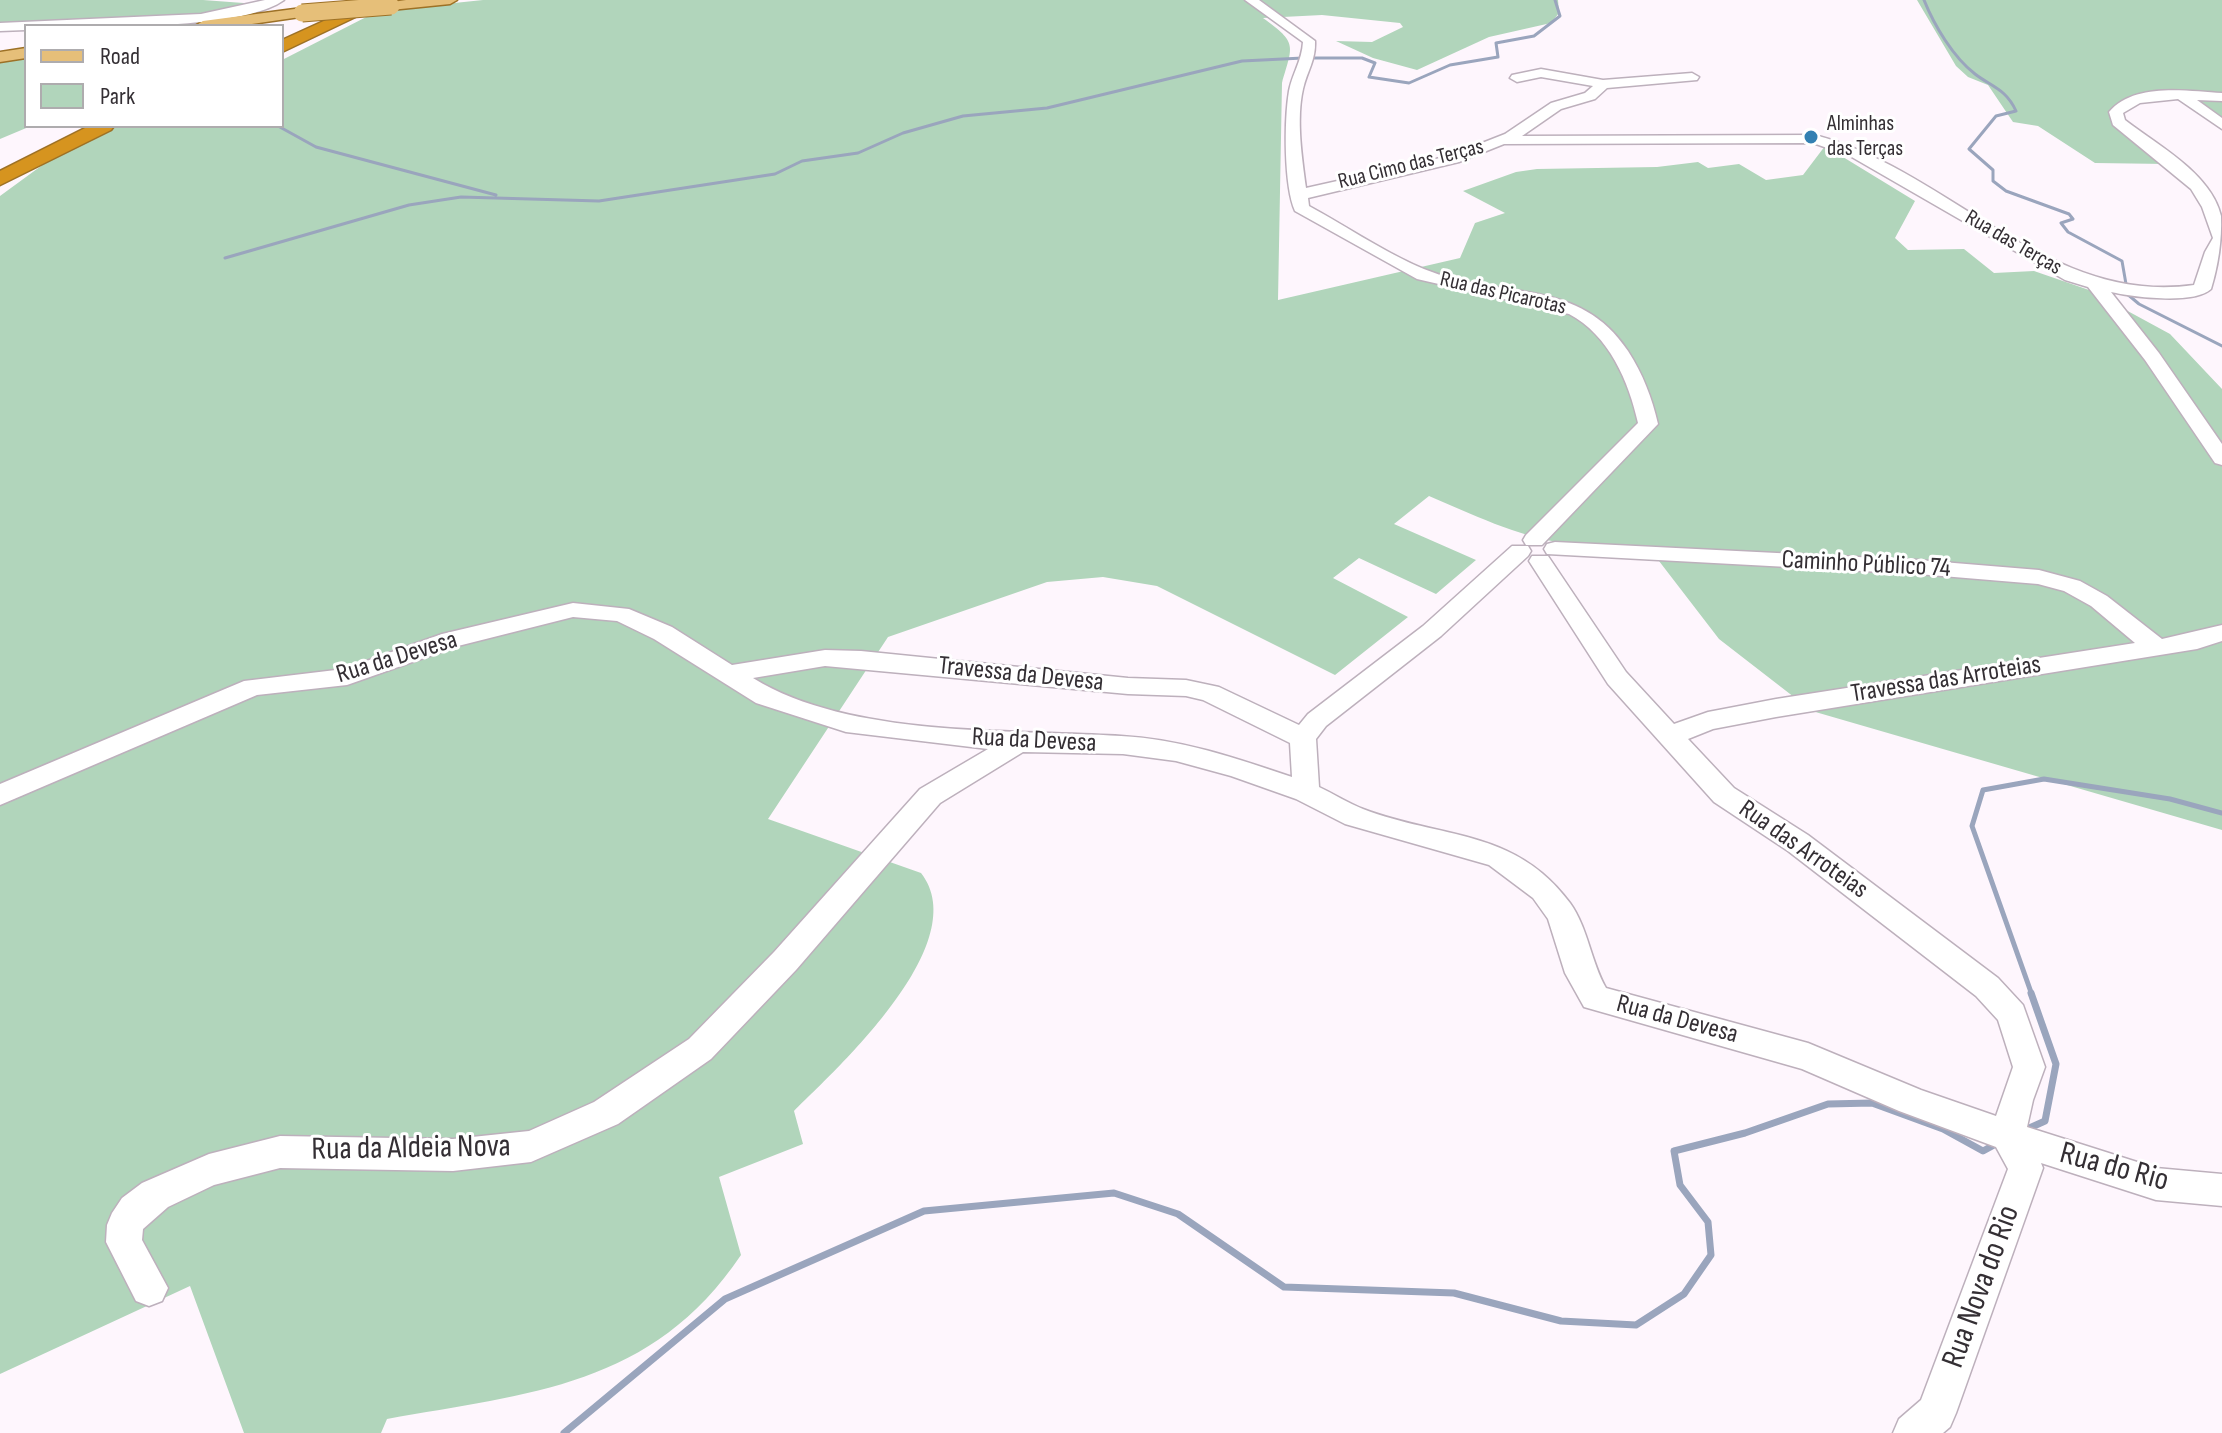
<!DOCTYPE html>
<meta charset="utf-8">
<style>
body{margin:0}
#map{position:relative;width:2222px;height:1433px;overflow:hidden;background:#fef6fd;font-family:"Sofia Sans Condensed",sans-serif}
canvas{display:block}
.legend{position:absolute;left:24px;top:24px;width:260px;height:104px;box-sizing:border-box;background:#fff;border:2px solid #aeacae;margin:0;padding:10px 14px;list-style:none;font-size:24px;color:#342f34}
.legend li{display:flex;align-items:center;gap:16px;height:40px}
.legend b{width:40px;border:2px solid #aeacae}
</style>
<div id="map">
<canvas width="2222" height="1433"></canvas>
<ul class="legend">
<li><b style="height:10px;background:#e6bf79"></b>Road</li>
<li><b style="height:22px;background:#b1d5bb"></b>Park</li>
</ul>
</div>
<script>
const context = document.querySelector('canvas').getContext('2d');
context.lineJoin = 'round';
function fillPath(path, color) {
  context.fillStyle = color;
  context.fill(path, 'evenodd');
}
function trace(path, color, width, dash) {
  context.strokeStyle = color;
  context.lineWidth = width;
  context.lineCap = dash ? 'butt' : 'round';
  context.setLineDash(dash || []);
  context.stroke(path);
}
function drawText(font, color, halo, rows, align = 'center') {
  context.font = font + ' "Sofia Sans Condensed",sans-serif';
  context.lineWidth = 6;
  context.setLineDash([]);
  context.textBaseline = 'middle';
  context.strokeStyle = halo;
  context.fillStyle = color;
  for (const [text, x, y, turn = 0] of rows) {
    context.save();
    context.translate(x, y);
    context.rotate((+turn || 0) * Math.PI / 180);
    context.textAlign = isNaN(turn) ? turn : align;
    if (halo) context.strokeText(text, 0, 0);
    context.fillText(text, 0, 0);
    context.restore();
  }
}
fillPath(new Path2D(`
 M0,0H203L257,4L196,15L0,24Z
 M483,0H1558L1559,13L1551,23L1489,37L1417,70L1373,58L1336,41L1372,42L1403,27L1400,23L1322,15L1263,18C1298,43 1293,45 1282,83L1278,300L1460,258L1475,223L1505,213L1463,191L1516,172L1537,169L1657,167L1698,162L1708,168L1739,164L1766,180L1803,175L1825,146L1915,201L1895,238L1908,250L1964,249L1994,273L2034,271L2089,290L2170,334L2222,389V830L1812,711L1719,639L1649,548C1621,546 1591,546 1563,543C1516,536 1472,514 1429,496L1394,524L1476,560L1436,594L1359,558L1333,578L1408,617L1335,675L1157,586L1103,577L1047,582L888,637L768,819L921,873C975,942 839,1067 794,1111L803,1144L719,1177L741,1255C652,1387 530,1393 387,1419L381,1433H244L190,1286L0,1374V196L52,158L114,126H282V60L378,11Z
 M1917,0H2222V122L2184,93C2163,94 2121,90 2111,112L2167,164L2095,163L2038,126L2013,122L1988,85L1968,77L1956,66Z
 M26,56V126H31L0,139V60Z`), '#b1d5bb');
trace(new Path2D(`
 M1924,0C1934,25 1953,57 1975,74C1992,87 2006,89 2016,111L1996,116L1969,149L1993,170V181L2006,191L2069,214L2073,219L2061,223L2068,232L2122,261L2126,284
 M1315,58H1362L1375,63L1369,77L1409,83L1450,65L1498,57L1496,43L1534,36L1560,16L1555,0
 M278,126L316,147L496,195
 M225,258L409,205L461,197L599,201L775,174L802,161L858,153L903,133L963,116L1047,108L1242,61L1303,58
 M2126,293L2139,304L2222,346`), '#9aa5bd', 3);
trace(new Path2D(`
 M2032,995L1972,826L1983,790L2044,779L2170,799L2222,813`), '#9aa5bd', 5);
trace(new Path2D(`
 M2025,1130L2045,1121L2056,1064L2031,993
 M564,1433L725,1299L924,1211L1114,1193L1178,1214L1284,1287L1454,1293L1561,1321L1636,1325L1684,1294L1711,1255L1708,1222L1680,1185L1674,1151L1745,1133L1828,1104L1872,1103L1943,1129L1983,1151L1994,1145`), '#9aa5bd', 7);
const minor = new Path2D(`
 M265,0H284C240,32 84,26 26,26V30L0,31V23L201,14Z
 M1245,0H1259L1315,41C1316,60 1307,71 1303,89C1296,119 1302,158 1306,188L1449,156L1505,134L1551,103L1585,93L1593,86L1541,77L1517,82L1510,78L1512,75L1541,69L1603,80L1692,73L1699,77L1697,80L1607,88L1595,99L1561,109L1522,136L1815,135C1947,169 2048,306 2194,285L2205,252L2213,238L2202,207L2191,189L2113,125L2109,112C2134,82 2187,91 2222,93V101L2197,100L2222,118V129L2178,99L2140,103L2123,113L2125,120C2157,145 2211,173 2221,216C2222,240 2218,266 2211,289C2194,305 2133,297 2111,292L2159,353L2222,444V465L2215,463L2145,360L2088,287L2065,280L1850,156L1813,143L1504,144L1459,162L1308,198L1309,206C1346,226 1393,258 1432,272C1504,299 1580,278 1628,351C1643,374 1652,398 1658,424L1542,545H1526L1523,540L1526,535L1638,423C1629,382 1609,335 1569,314L1417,279L1295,211C1284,186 1284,121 1289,91C1292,74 1302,61 1303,42Z
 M1555,542L1918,560L2039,570L2080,581L2107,596L2162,639L2222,625V641L2197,649L1776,717L1713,729L1688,739L1734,788L1808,835L1998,978L2023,1005L2045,1067L2033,1100L2027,1127L2156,1168L2222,1174V1206L2156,1200L2041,1163L2043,1168L1956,1413L1950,1427L1943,1433H1893L1899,1419L1921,1400L2008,1169L1996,1147L1899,1111L1802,1069L1584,1007L1565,973L1548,919L1533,898L1489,865L1345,824L1296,799L1231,776L1176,761L1123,754L1023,752L940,803L796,970L711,1059L618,1124L531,1162L453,1171L280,1168L214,1185L168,1207L143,1229L142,1240L168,1288L162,1301L149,1306L136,1301L106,1242L107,1225L112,1213L122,1198L142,1183L209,1154L280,1136L453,1139L529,1131L594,1102L689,1039L774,952L920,789L988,749L846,732L756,703L654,639L617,621L573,617L458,646L347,685L257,695L0,805V784L244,681L344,669L442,634L573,603L629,609L672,627L732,665L825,650L861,651L1128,678L1186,680L1219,687L1299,725L1308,714L1423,626L1512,546H1528L1531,551L1528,556L1441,636L1326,726L1316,739L1319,787C1334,794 1348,803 1363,809C1441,839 1515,828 1570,903C1588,928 1591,962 1606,988L1808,1043L1921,1090L1996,1116L2013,1067L1998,1020L1976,996L1788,851L1714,802L1608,684L1529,561L1532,556H1548L1626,672L1674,724L1708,712L1776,699L2135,643L2091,606L2064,591L2038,584L1918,574L1547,554L1544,549L1547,544ZM825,666L1128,694L1186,696L1203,700L1290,743L1292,777C1236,758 1180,739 1121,736C1010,729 850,738 753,678Z`);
const major = new Path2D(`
 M406,0H457L450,4L391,10L384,6L386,3Z
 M302,8L307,10V16L238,26H195L203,21Z
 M26,48V58L0,62V52Z`);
const highway = new Path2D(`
 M370,0H391L282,52V40Z
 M89,126H114L111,130L0,185V171Z`);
trace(minor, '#bdb0bc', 3);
trace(major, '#9d7126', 3);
trace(highway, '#9d7126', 3);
fillPath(minor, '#fff');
fillPath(major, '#e6bf79');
fillPath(highway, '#d6941f');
const majorBridge = new Path2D(`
 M302,13L391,6`);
trace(majorBridge, '#9d7126', 19, []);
trace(majorBridge, '#e6bf79', 17);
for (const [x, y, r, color] of [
 [1811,137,8,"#3380b2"]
]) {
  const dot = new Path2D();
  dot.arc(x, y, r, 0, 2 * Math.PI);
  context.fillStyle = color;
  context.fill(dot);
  trace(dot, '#fff', 3);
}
drawText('22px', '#342f34', '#fff', [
 ["Alminhas",1827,124],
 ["das Terças",1827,149]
], 'left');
drawText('22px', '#342f34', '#fff', [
 ["Rua Cimo das Terças",1411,165,-14],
 ["Rua das Terças",2013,243,30],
 ["Rua das Picarotas",1503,294,13]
]);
drawText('26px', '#342f34', '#fff', [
 ["Caminho Público 74",1866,565,3],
 ["Rua da Devesa",397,658,-17],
 ["Travessa da Devesa",1021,675,6],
 ["Travessa das Arroteias",1946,680,-9],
 ["Rua da Devesa",1034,741,3],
 ["Rua das Arroteias",1803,850,35],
 ["Rua da Devesa",1677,1020,15]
]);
drawText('32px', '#342f34', '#fff', [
 ["Rua da Aldeia Nova",411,1149,-1],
 ["Rua do Rio",2114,1168,15],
 ["Rua Nova do Rio",1982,1287,-70]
]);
</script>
